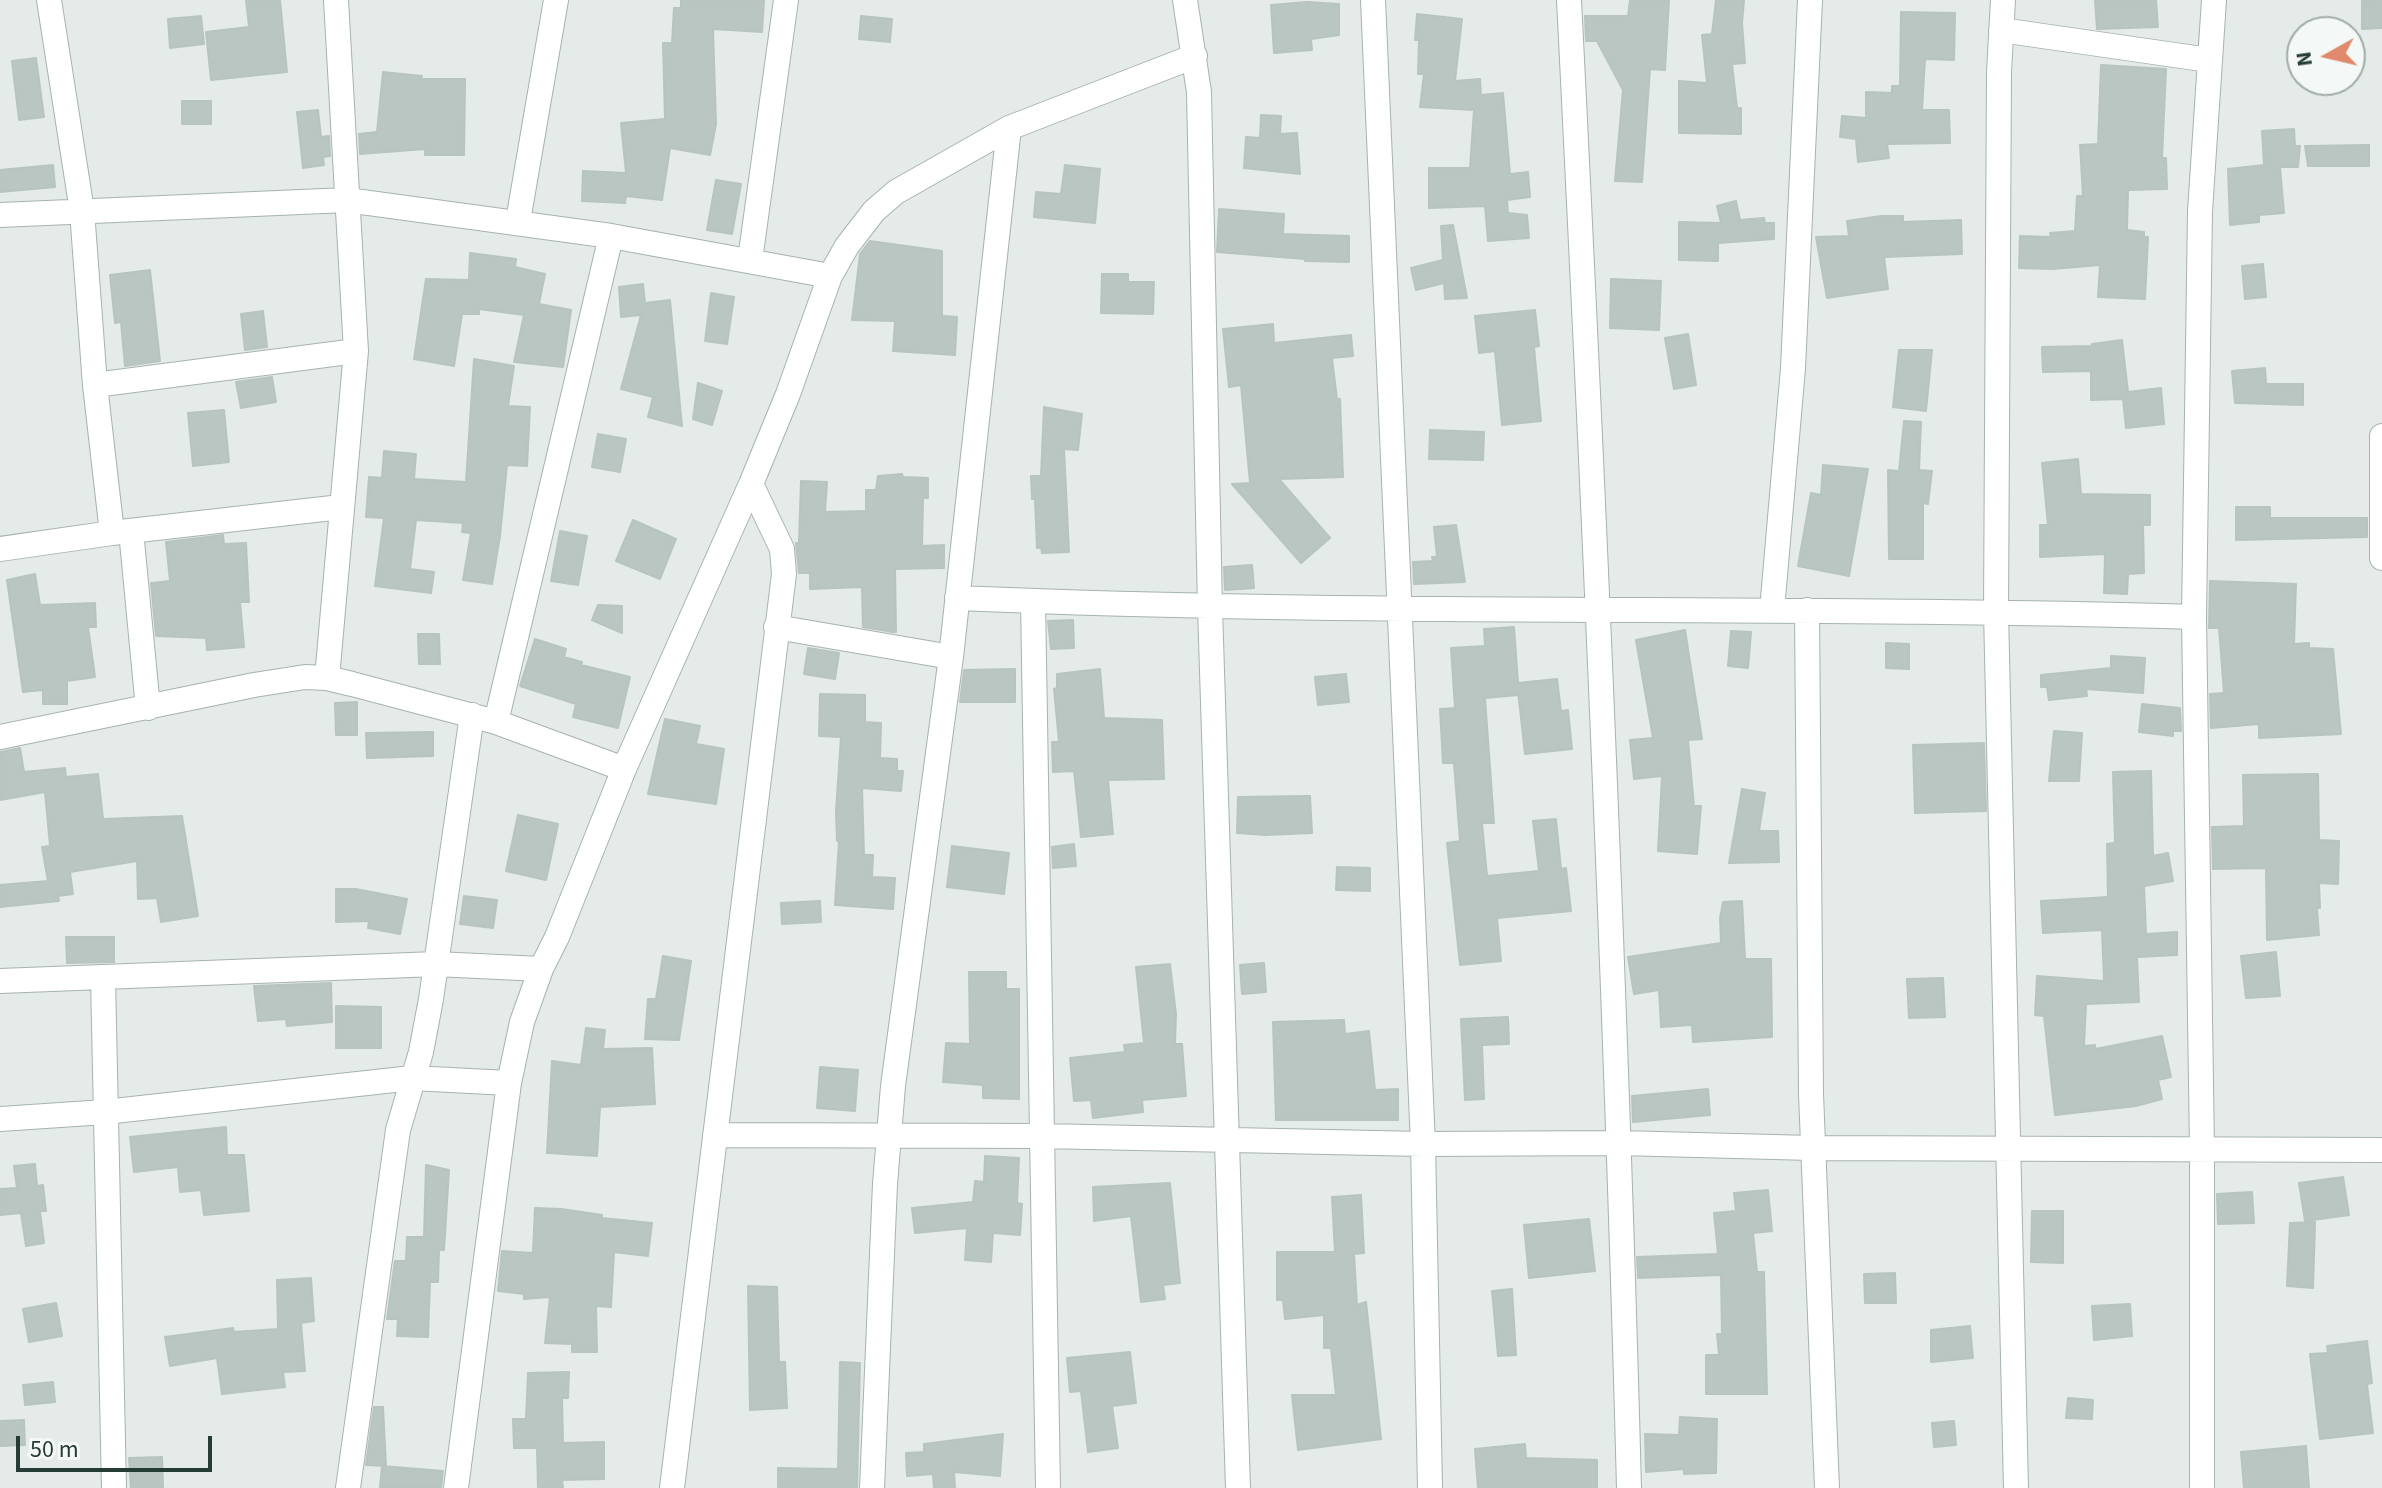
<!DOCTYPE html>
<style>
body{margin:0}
#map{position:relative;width:2382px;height:1488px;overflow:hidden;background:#e4ebe8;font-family:"Source Sans 3",sans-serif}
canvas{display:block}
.north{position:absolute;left:2286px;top:16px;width:80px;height:80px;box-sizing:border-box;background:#f4f8f6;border:2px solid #a1aca9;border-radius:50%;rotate:262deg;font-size:22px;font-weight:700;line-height:32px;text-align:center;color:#253b35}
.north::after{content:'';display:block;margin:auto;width:28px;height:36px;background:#e1896c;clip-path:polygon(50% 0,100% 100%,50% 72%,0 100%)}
.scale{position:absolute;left:16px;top:1436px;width:196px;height:36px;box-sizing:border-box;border:4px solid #253b35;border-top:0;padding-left:10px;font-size:24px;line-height:28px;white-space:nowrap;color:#253b35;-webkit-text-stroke:6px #f4f8f6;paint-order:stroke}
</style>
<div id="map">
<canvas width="2382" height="1488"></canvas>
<div class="north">N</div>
<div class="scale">50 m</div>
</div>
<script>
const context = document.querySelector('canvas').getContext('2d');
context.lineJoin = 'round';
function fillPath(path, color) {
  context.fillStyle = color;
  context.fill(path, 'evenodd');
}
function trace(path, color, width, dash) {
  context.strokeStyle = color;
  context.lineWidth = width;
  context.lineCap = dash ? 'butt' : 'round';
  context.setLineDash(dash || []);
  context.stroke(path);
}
const building = new Path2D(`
 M246,0H280L287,72L211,80L206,32L249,27Z
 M681,0H764L762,32L713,29L716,124L710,155L670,148L662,200L626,196L625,203L582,201L583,171L626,173L621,123L665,119L663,43H672L674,8H681Z
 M1630,0H1669L1665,70L1650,69L1642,182L1615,181L1623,90L1597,41H1586L1585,16H1628Z
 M1716,0H1744L1742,23L1745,63L1732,64L1737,108H1741V134L1679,133V81L1707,83L1702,35L1712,34Z
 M2095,0H2156L2158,27L2097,29Z
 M2362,0H2382V28L2362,29Z
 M1308,2L1339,4V35L1311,39L1312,50L1274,53L1271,5Z
 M1901,12L1955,13L1954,60L1925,59L1922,110H1949L1950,143L1887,144L1889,158L1858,162L1856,139L1840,137L1842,116L1866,118V92L1892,93V86H1900Z
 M1417,14L1462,19L1455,81L1480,79L1481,95L1503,93L1510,174L1528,172L1530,197L1507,200L1508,213L1527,215L1529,238L1488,241L1485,206L1429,208V168H1470L1474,110L1420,107L1424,74H1418L1419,40H1415Z
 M201,16L204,44L170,48L168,19Z
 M861,16L892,19L890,42L859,39Z
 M36,58L44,117L19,120L12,61Z
 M2101,65L2166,69L2162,158H2166L2167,189L2128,190L2127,230L2144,232V237H2148L2145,299L2098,297L2100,265L2052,269L2019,268L2020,236L2051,237L2050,233L2075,231L2077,196H2083L2080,145L2098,144Z
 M383,72L422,76L421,79H465L464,155H425V149L360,154L359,134L377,132Z
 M182,101H211V124H182Z
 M318,110L321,137L329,136L330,156L323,157L324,165L303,168L297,112Z
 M1261,115L1281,116L1280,134L1297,133L1300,174L1244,168L1246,137L1260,138Z
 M2294,129L2295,146H2300L2298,167H2280L2284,213L2259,215V222L2230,225L2228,169L2264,165L2262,131Z
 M2369,145V166H2308L2305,146Z
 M53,165L55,187L0,192V170Z
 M1065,165L1100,169L1095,223L1034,217L1036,192L1061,194Z
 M716,180L741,184L732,234L707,230Z
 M1736,201L1740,220L1764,218L1765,223H1774V239L1718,243V261L1679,260V222L1721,223L1717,206Z
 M1219,209L1284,214L1283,234L1349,236V262L1305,261V259L1217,252Z
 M1881,216H1903V222L1961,220L1962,254L1884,257L1888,289L1827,298L1816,237L1849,236L1847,221Z
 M1453,225L1467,298L1445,299L1444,283L1416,290L1411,268L1443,260L1441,226Z
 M870,241L942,251V316L957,317L955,355L893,351L895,321L852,320L860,254Z
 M470,253L516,259L515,267L545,274L539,304L571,310L563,367L514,362L524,315L479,309V314H462L454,366L414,359L426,279L469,280Z
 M2263,264L2266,297L2245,299L2242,266Z
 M150,270L160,361L125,366L121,322L115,323L110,275Z
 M1102,274H1128V282H1154L1153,314L1101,313Z
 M1611,279L1661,281L1659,330L1610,328Z
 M643,284L645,303L670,300L682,426L648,417L653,397L621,389L641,315L621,317L619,287Z
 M711,293L734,297L727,344L705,341Z
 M1535,310L1539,346L1534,347L1541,421L1502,425L1495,351L1479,353L1475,316Z
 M263,311L267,347L245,350L241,314Z
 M1273,324L1274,343L1351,335L1353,356L1332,358L1337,399H1340L1343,477L1279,479L1330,538L1301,563L1232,484L1250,483L1241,385L1229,387L1223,329Z
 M1688,334L1696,385L1674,389L1665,338Z
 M2122,340L2128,392L2161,388L2164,424L2126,428L2123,399L2091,400V371L2043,372L2042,347L2092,346V344Z
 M1899,350H1932L1926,411L1893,407Z
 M474,359L514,366L508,406L530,407L527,466L507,465L500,536L492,584L463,580L471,533L462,532L463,523L416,520L410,569L434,572L431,593L375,586L384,518L366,517L369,477L382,478L384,451L416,454L414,479L466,482Z
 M2265,368L2266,384H2303V405L2235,403L2232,371Z
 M272,377L276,402L241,408L236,382Z
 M698,383L722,391L712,425L693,419Z
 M1044,407L1082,414L1078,450L1064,449L1069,552L1042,553L1041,547L1037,548L1035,499H1032L1031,476H1041Z
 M224,410L229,462L193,466L188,413Z
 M1904,421L1921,422L1919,470L1932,471L1928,504L1923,503V559H1889L1888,470L1899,471Z
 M1430,430L1484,432L1483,460L1429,459Z
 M598,434L626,439L620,472L592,467Z
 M2078,459L2081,494L2150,495V525H2143L2144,573L2128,574L2127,594L2104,593L2105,554L2040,557V525H2048L2042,463Z
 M1823,465L1868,469L1849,576L1798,566L1811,493L1821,495Z
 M902,474L903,477L928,478V498H923L922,546L944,545V568L895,569L896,632H893L863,627L862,587L810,589V573H799L796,543H799L801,481L827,482L825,512L866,511V490H876L878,476Z
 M2236,507H2270V518H2367V537L2236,540Z
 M633,520L676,539L660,579L616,561Z
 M1456,525L1465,582L1414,584L1413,562L1433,561L1432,557H1437L1434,527Z
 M560,531L587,536L578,585L551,581Z
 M223,535L224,544L246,543L249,602H240L244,647L207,650L206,638L156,636L151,583L170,581L166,542Z
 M1252,565L1254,588L1225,590L1224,567Z
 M35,574L40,605L95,603L96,627H88L95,677L67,681V704H43V690L23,692L7,580Z
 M2210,581L2296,584L2294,644L2309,643V648L2333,649L2341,734L2259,738V724L2211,728L2210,694L2224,693L2219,628H2209Z
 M598,605L622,606V633L592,620Z
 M1073,620L1074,648L1051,649L1048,621Z
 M1514,627L1518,683L1557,679L1561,711L1568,710L1572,749L1525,754L1518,691V695L1485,698L1494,823H1482L1487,876L1539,871L1533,821L1556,819L1561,869L1566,868L1571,911L1497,918L1501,961L1460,965L1447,843L1460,841L1454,763H1443L1440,709L1455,708L1451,648L1485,646L1484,629Z
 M1685,630L1702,739L1688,740L1694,806H1701L1697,854L1658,851L1662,776L1634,779L1630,740L1653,738L1636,640Z
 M1731,631L1751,632L1748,668L1728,666Z
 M418,634H439L440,664H419Z
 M535,639L566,649L564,657L582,662L581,665L630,677L618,728L573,717L576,704L520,686Z
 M1886,643L1909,644V669L1886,668Z
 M808,648L839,653L835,679L804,674Z
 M2111,656L2145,658L2143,693L2086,689L2087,696L2049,700L2047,687H2041V675L2111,668Z
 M1015,669V702H960L964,670Z
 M1100,669L1104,718L1162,720L1164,779L1108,780L1113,834L1081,837L1074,771L1053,772L1052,742H1059L1054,689L1057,688V674Z
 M1346,674L1349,702L1318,705L1315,677Z
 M820,694L865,695V722L881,723L880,758L897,759V771H903L901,791L862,788L864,855H873L872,877L895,878L893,909L835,905L839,841H837L836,811L841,737L819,736Z
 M357,702V735H336L335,703Z
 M2142,704L2180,708L2181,731H2173V736L2139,732Z
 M665,719L700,726L696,744L724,749L716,804L648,794Z
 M2054,731L2082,733L2079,781H2049Z
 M433,732V756L367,758L366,733Z
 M1984,743L1986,811L1915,813L1913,745Z
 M20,748L24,772L65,768L66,777L98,774L103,819L182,816L198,916L161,922L157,898L138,899L137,861L70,872L73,894L58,896L59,901L0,907V885L48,881L42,847L50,846L45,792L0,800V752Z
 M2151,771L2153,856L2168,853L2173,881L2144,886L2146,934L2177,932V955L2137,957L2139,1002L2086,1004L2084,1046L2095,1045V1049L2162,1036L2171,1077L2158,1080L2162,1099L2136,1106L2055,1115L2044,1016L2035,1015L2037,976L2104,981L2102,930L2043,933L2041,901L2108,897L2107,844L2115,843L2113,772Z
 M2318,774L2319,840L2339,841L2338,884L2319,883L2320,908H2317L2319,935L2267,940L2266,868L2213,869L2212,827L2244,826L2243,775Z
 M1742,789L1765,793L1759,831H1778L1779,862L1729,863Z
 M1310,796L1312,833L1265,835L1237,833L1238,797Z
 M518,815L558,824L546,880L506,871Z
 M1074,844L1076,866L1053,868L1052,847Z
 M952,846L1009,853L1004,894L947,887Z
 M1337,867L1370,868V891L1336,890Z
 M336,889H356L407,899L400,934L368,928L369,921L336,922Z
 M464,896L497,900L493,928L460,924Z
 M820,901L821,922L782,924L781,903Z
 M1742,901L1745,959H1771L1772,1037L1693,1042L1692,1025L1661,1027L1659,990L1634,994L1628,957L1721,943L1720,918L1723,902Z
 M66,937H114V962L67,963Z
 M2276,952L2280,996L2246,998L2241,956Z
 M663,956L691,961L679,1040L645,1039L648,999H656Z
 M1264,963L1266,992L1242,994L1240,965Z
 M1170,964L1176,1014L1175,1044H1182L1186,1096L1142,1100L1143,1112L1093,1118L1091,1100L1074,1101L1070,1058L1125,1052L1124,1045L1144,1043L1136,967Z
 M969,972H1006V989H1019V1099L983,1098V1085L943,1082L946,1043L970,1044Z
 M1943,978L1945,1017L1909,1018L1907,979Z
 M331,983L332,1022L287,1026L286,1019L258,1021L254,986Z
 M336,1006L381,1007V1048H336Z
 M1508,1017L1509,1044L1482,1045L1484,1099L1465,1100L1461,1019Z
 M1344,1020L1345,1034L1369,1031L1375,1090L1398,1089V1120H1276L1273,1022Z
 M586,1028L605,1030L603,1049L652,1048L655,1104L600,1107L597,1156L547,1153L552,1061L581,1065Z
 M820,1067L858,1070L855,1111L817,1108Z
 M1708,1089L1710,1115L1633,1122L1632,1096Z
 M226,1127L227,1155H244L249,1211L204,1215L201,1190L180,1192L178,1167L134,1172L130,1137Z
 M985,1156L1019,1158L1017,1203L1022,1204L1020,1235L993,1233L991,1262L965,1260L967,1228L915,1233L912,1208L973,1202L975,1181L984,1182Z
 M35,1164L37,1186L43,1185L46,1211H40L44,1243L26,1246L21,1213L0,1215V1189L17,1188L14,1166Z
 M426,1165L449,1170L444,1250H439L438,1282H430L428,1337L397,1336L398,1319H387L395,1261H406L407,1237H424Z
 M2343,1177L2349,1215L2305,1221L2299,1183Z
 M1170,1183L1180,1283L1163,1285L1165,1299L1141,1302L1131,1216L1094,1221L1093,1187Z
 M1768,1190L1772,1231L1753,1233L1757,1272H1764L1767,1394H1706V1355H1719L1717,1334H1722L1721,1275L1638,1278L1637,1257L1718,1254L1714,1213L1736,1211L1734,1193Z
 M2252,1192L2254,1223L2218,1224L2217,1194Z
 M1361,1195L1364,1253L1354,1254L1357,1305L1366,1302L1381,1439L1298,1450L1292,1395H1336L1331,1348H1324V1315L1285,1319L1283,1300H1277V1252H1335L1332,1197Z
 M535,1208L561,1209L602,1215V1218L652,1223L648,1256L614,1252L611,1307L596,1306L597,1352H572V1344L545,1343L550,1297L524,1299V1294L498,1291L502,1251L533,1253Z
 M2032,1211H2063V1263L2031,1262Z
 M1589,1219L1595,1271L1529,1278L1524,1225Z
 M2315,1222L2313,1288L2287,1286L2290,1223Z
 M1895,1273L1896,1303H1865L1864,1274Z
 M311,1278L314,1321L301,1323L305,1371L283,1372L285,1387L222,1394L217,1358L170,1366L165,1337L233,1328L234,1332L278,1329L277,1280Z
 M748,1286L777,1287L779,1362H785L787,1408L750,1410Z
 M1512,1289L1516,1355L1498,1356L1492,1291Z
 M56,1303L62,1336L29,1342L23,1309Z
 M2130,1304L2132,1336L2094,1340L2092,1306Z
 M1970,1326L1973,1358L1931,1362V1330Z
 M2367,1341L2372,1383L2367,1384L2373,1433L2320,1439L2310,1354L2328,1353L2327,1346Z
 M1130,1352L1136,1403L1112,1406L1118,1448L1088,1452L1081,1391L1070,1392L1067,1358Z
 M840,1362L860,1363L857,1488H778V1468L838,1469Z
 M569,1372L568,1398H562L563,1443L604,1442V1479L562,1480L563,1488H538L537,1448H514L513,1419H526L528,1373Z
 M53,1382L55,1402L25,1405L23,1385Z
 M2068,1398L2093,1400L2092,1419L2066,1418Z
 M374,1407H383L386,1466L366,1465Z
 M1680,1417L1717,1419L1716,1473L1684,1474V1469L1646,1472L1645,1434L1679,1435Z
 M24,1420L25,1445L0,1446V1421Z
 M1954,1421L1956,1445L1934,1447L1932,1423Z
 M1003,1434L1000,1476L954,1472L955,1488H934L933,1474L907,1476L906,1453L924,1452V1444Z
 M1525,1444L1526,1458L1597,1460V1488H1478L1475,1449Z
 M2306,1446L2309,1488H2244L2241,1452Z
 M162,1457L163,1488H131L129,1458Z
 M382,1466L443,1471L441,1488L380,1487Z`);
fillPath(building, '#b9c6c1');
trace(building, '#b7c4bf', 2);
const minor = new Path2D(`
 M49,0L82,211L95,385L112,533
 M1185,0L1199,92L1210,608L1238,1488
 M1373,0L1423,1144L1430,1488
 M1569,0C1594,496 1616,992 1629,1488
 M2003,0L1999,72L1996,611L2016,1488
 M2001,30L2209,60
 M0,215L347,200L611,236L830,276
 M518,221L556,0
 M750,260L786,0
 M95,385L356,351
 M2382,436V558
 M131,531L148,708
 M0,549L112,533L341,507
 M957,598C1369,616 1781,605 2194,617
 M1033,601L1048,1488
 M1772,610L1793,368L1810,0
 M1807,610L1811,1094L1827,1488
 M776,627L951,657
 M327,678L356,351L336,0
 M496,722L611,236
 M0,737L254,685L305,677L327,678L352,684L496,722L624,769
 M103,978L114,1488
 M0,981L436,964L541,969
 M0,1119L105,1112L412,1078L509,1083
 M715,1135L1041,1136L1423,1144L1620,1143L1812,1148L2382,1150
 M348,1488L398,1130L421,1052L431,999L472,715
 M456,1488L509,1083L522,1022L541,969L557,937L624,769L751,484L788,394L830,276L847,246L874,211L896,192L1009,128L1195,56
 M672,1488L784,574L782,549L751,484
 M872,1488L885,1184L893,1086L951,657L1009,128
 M2202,1488V1150L2194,617L2200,211L2214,0`);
trace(minor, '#a7b3af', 26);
trace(minor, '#fff', 24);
</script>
